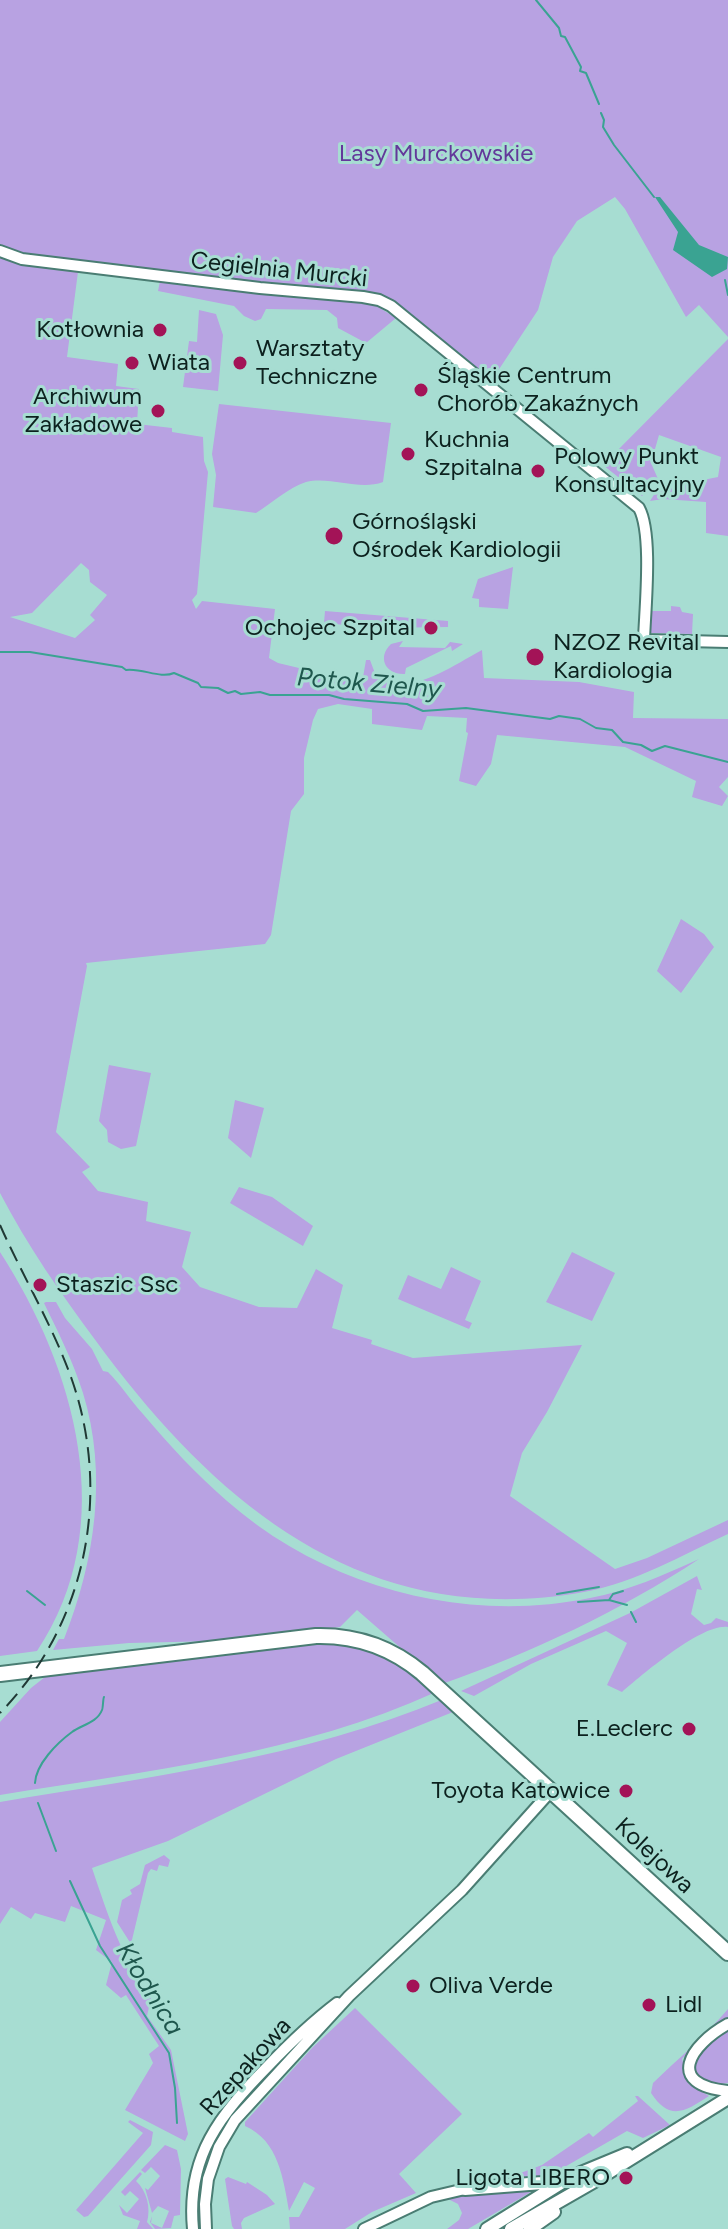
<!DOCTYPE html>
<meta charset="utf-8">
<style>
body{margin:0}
canvas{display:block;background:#a7ddd2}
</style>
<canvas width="728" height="2229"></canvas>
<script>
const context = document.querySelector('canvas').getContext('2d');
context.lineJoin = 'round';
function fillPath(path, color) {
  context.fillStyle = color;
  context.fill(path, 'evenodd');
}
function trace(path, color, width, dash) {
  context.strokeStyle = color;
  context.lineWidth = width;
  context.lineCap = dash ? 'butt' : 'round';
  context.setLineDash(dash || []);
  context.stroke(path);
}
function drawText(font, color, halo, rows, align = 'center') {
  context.font = font + ' Figtree,sans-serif';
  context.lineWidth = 6;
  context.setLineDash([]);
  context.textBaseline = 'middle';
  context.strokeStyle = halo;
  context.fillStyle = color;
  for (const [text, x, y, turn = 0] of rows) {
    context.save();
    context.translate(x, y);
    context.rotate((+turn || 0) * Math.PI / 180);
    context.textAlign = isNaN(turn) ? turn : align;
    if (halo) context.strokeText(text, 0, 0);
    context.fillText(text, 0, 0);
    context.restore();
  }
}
fillPath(new Path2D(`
 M0,0H728V337L699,305L686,317L625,209L615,197L577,221L553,257L538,310L490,383L393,303L79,264L67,357L118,364L116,386L139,389L137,424L172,428V432L203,437L204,461L208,472L197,594L192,600L196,609L202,601L275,609L269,658L278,663L362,683L366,660H370L376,676L378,672C398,705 457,663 482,650L484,678L579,682L634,692L633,718L728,719V777L719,787L728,796L722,806L692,797L696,781L625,747L497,735L491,764L476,786L459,781L468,733L466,732L467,718L427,716L422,730L372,724V709L338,704L318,709L313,720L304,758V794L291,811L271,935L265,944L86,963L87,966L56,1132L90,1167L82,1172L98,1191L148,1202L146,1221L191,1232L182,1267L200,1287L259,1307L297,1308L316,1269L343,1285L332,1328L372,1340L371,1344L413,1358L582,1345L547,1412L522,1453L510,1496L615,1569L647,1558L728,1520V1534C679,1556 638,1582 584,1592C366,1631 217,1506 96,1341C61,1294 27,1245 0,1193ZM81,563L89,570L90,582L107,595L90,615L95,620L75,638L10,617L32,613Z
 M160,281L375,305L396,318L366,343L338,328L337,318L327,310L266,309L261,319L255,321L244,316L234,306L158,291Z
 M199,310L216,314L223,335L218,391L183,387L189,341L197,342Z
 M728,339V536L706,533V502L663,499L650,501L657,490L662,488L718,477L721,457L659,435L651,463L658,479L642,496L603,465Z
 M219,404L391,423L383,482C359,491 331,476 306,482C289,487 271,504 256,513L213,507L216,475L212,454Z
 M513,567L508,609L479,607V599L472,598L478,579Z
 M671,606L680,607L682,612L693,614L692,634L650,633V611H671Z
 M325,611L448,621V627L376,628L324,623Z
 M403,641L399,647L445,648L450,642L463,644L452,651L451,646L406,668L405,674C385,675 377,657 391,644Z
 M681,919L704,934L714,947L681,993L657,971Z
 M109,1065L151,1073L136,1146L121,1149L108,1142L107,1130L99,1121Z
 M235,1100L264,1108L251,1158L228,1138Z
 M239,1187L272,1197L313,1226L303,1246L230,1203Z
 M0,1252C75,1368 121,1526 37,1651L0,1656Z
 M572,1252L615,1273L592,1321L546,1302Z
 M451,1267L481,1281L465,1320L472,1323L469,1329L398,1299L408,1275L441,1289Z
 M46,1302H56L65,1318L92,1349L103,1371L108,1372C121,1385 131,1401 143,1414C169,1445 197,1475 227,1501C325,1587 463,1624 590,1598C628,1591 664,1575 699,1559C620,1611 531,1653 442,1684L357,1610L340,1627L217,1641L129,1643L53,1650L59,1639H64C95,1561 108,1474 83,1393C73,1361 58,1332 44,1303Z
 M697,1576L702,1590L697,1589L691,1614L704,1625L711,1623L716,1618L728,1622V1627C702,1623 642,1675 622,1692L607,1685L627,1643L606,1631L531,1664L474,1696L461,1691L630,1613Z
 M313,1641L361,1646L399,1662L436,1692C301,1754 146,1771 0,1795V1722L31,1688L45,1677Z
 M444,1699L458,1712H453L336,1759L168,1841L92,1868C109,1918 120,1954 151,1998L147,2016L171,2050L188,2134L185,2141L125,2110L153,2063L149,2054L159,2046L126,1995L121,1998L106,1985L112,1962L96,1950L106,1920L71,1906L65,1922L35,1913L31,1919L11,1907L0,1924V1802C149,1777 303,1758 444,1699Z
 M164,1855L170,1860L168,1867L159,1865L157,1871L151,1869L148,1873L131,1944L117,1922L122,1900L132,1894L130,1890L140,1884L145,1865Z
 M355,2008L462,2114L399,2174L416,2193L372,2212L345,2229H290L289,2217H299L315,2188L304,2182L289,2211C283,2179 279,2141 245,2126V2122L313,2047Z
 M728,2009V2018L697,2041L682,2059L689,2084L709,2096C686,2111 670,2122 651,2093L653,2083C678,2059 705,2036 728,2009Z
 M728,2028V2083L709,2086L693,2074C694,2051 711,2040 728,2028Z
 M635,2096H638L670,2125L643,2138L627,2131L542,2180L499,2181L542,2165L589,2133L593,2137L638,2101Z
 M130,2120L153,2132L151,2145L88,2216L84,2217L76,2210L143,2133L128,2122Z
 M165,2145L177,2150L181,2169L180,2215L174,2216L171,2228L155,2229L150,2222L152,2216L151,2223L162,2228L169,2211L158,2206L152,2213L145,2188L148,2190L160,2176L151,2167L145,2173L141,2170Z
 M140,2172L142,2174L136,2181C147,2191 151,2208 147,2222L153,2229H137L140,2221L123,2215L119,2205L127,2213L139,2199L130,2191L125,2196L121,2192Z
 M228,2177L246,2184L247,2182L267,2195L275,2204L244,2218L241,2223L242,2229H234L232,2226L225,2179Z
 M536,2189L468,2229H447L459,2220L462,2213L458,2204L446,2198L471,2192Z`), '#b8a2e2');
fillPath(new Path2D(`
 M655,197H660L699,245L728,257L727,269L712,277L673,250L678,232Z`), '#3aa392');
trace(new Path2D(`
 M536,0L559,28L561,36L565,37L581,67L580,71L586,73L599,104
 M601,113L604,120L603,127L614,145L654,197
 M725,280L728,295
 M0,652H30L122,667L126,670C143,668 160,679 174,673L198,683L201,687L218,688L228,693L235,691L241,694L260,692L270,695H329L344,699L407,704L423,711L466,708L550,719L559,716L580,719L596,728L612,730L623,742L641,745L652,751L665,746L728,762
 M27,1591L45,1605
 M557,1594L599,1587
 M609,1600L613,1594L623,1591
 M578,1602L609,1600L627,1605
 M631,1612L636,1622
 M35,1783C36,1764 57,1743 72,1732C81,1725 97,1723 102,1710C103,1709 103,1698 104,1697
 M38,1803L56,1851
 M70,1881L100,1946L169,2053L175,2088L177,2123`), '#3aa392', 2);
const tertiary = new Path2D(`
 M0,251L22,259L260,288L363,297L379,300L391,306L639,508C653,534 645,608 644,640L728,642
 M728,2024C690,2045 664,2085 728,2091
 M193,2229C186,2156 220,2115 268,2066C289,2044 312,2022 337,2003
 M206,2229L205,2204L208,2179L219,2147L235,2120L349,1996L462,1890L551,1791
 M364,2229L431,2197L465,2189`);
const secondary = new Path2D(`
 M465,2189L542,2183L560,2178
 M487,2229L569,2178L627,2154
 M511,2229L598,2179L728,2098
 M530,2229L554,2212`);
const primary = new Path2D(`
 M0,1674L316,1636C357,1635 391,1647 422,1673L728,1953`);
trace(tertiary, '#4a7d73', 14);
trace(secondary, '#4a7d73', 16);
trace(primary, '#4a7d73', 18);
trace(tertiary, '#fff', 10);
trace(secondary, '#fff', 12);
trace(primary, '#fff', 14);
trace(new Path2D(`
 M0,1225C23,1277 53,1326 72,1380C112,1495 86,1625 0,1713`), '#203935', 2, [16, 8]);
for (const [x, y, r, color] of [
 [160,330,8,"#a31357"],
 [132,363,8,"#a31357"],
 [240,363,8,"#a31357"],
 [421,390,8,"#a31357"],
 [158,411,8,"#a31357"],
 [408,454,8,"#a31357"],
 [538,471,8,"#a31357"],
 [334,536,10,"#a31357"],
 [431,628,8,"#a31357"],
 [535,657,10,"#a31357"],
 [40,1285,8,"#a31357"],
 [689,1729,8,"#a31357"],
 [626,1791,8,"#a31357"],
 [413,1986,8,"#a31357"],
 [649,2005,8,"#a31357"],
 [626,2178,8,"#a31357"]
]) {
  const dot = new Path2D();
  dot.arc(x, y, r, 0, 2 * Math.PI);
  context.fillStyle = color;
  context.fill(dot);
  trace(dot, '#a7ddd2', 3);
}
drawText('24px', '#63389a', '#a7ddd2', [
 ["Lasy Murckowskie",436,154]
]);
drawText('24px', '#0c211e', '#a7ddd2', [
 ["Cegielnia Murcki",279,270,6],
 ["Kolejowa",654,1856,43],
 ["Rzepakowa",246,2067,-48]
]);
drawText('24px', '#0c211e', '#a7ddd2', [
 ["Kotłownia",144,330,"right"],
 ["Warsztaty",256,349],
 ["Techniczne",256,377],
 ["Wiata",148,363],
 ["Śląskie Centrum",437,376],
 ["Chorób Zakaźnych",437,404],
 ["Archiwum",142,397,"right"],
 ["Zakładowe",142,425,"right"],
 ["Kuchnia",424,440],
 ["Szpitalna",424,468],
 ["Polowy Punkt",554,457],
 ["Konsultacyjny",554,485],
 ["Górnośląski",352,522],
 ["Ośrodek Kardiologii",352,550],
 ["Ochojec Szpital",415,628,"right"],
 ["NZOZ Revital",553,643],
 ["Kardiologia",553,671],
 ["Staszic Ssc",56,1285],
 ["E.Leclerc",673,1729,"right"],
 ["Toyota Katowice",610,1791,"right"],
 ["Oliva Verde",429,1986],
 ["Lidl",665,2005],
 ["Ligota LIBERO",610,2178,"right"]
], 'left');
drawText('italic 26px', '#1e574d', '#a7ddd2', [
 ["Potok Zielny",369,684,5],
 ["Kłodnica",149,1989,58]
]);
</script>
